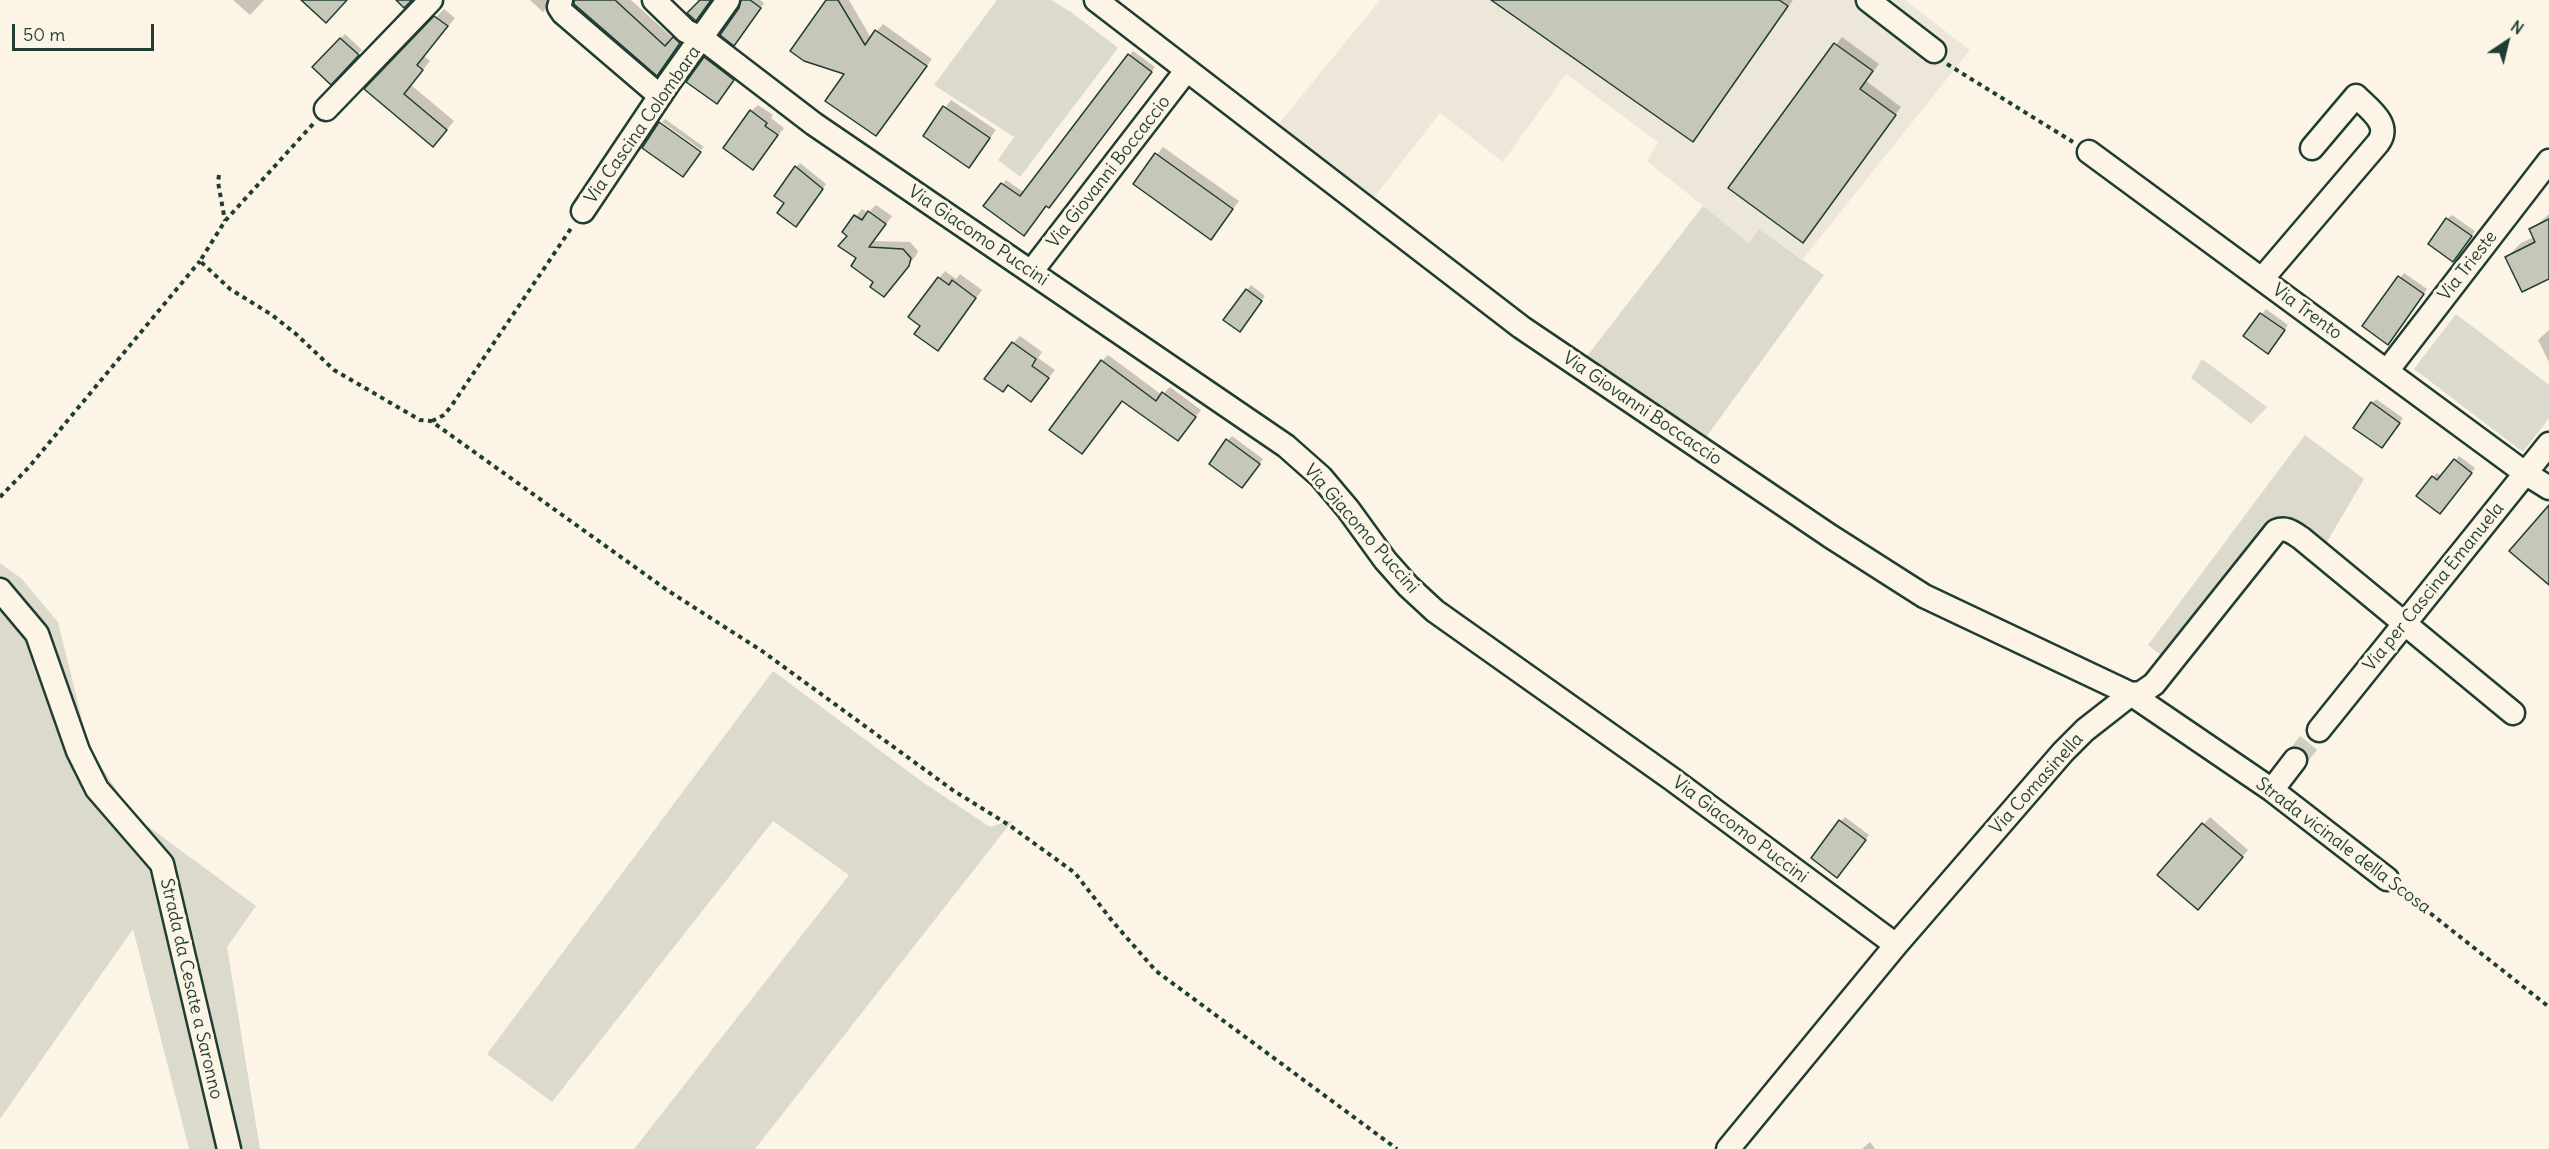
<!DOCTYPE html>
<style>
body{margin:0}
#map{position:relative;width:2549px;height:1149px;overflow:hidden;background:#fcf5e5;font-family:Delius,sans-serif}
canvas{display:block}
.north{position:absolute;left:2477px;top:12px;width:60px;height:60px;-webkit-text-stroke:4px #fcf5e5;paint-order:stroke;rotate:35deg;font-size:16px;font-weight:700;line-height:24px;text-align:center;color:#1f3d34}
.north::after{content:'';display:block;margin:auto;width:21px;height:27px;background:#1f3d34;clip-path:polygon(50% 0,100% 100%,50% 72%,0 100%)}
.scale{position:absolute;left:12px;top:24px;width:142px;height:27px;box-sizing:border-box;border:3px solid #1f3d34;border-top:0;padding-left:8px;font-size:18px;line-height:21px;white-space:nowrap;color:#1f3d34;-webkit-text-stroke:4px #fcf5e5;paint-order:stroke}
</style>
<div id="map">
<canvas width="2549" height="1149"></canvas>
<div class="north">N</div>
<div class="scale">50 m</div>
</div>
<script>
const context = document.querySelector('canvas').getContext('2d');
context.lineJoin = 'round';
function fillPath(path, color) {
  context.fillStyle = color;
  context.fill(path, 'evenodd');
}
function trace(path, color, width, dash) {
  context.strokeStyle = color;
  context.lineWidth = width;
  context.lineCap = dash ? 'butt' : 'round';
  context.setLineDash(dash || []);
  context.stroke(path);
}
function drawText(font, color, halo, rows, align = 'center') {
  context.font = font + ' Delius,sans-serif';
  context.lineWidth = 6;
  context.setLineDash([]);
  context.textBaseline = 'middle';
  context.strokeStyle = halo;
  context.fillStyle = color;
  for (const [text, x, y, turn = 0] of rows) {
    context.save();
    context.translate(x, y);
    context.rotate((+turn || 0) * Math.PI / 180);
    context.textAlign = isNaN(turn) ? turn : align;
    if (halo) context.strokeText(text, 0, 0);
    context.fillText(text, 0, 0);
    context.restore();
  }
}
fillPath(new Path2D(`
 M1380,0H1905L1970,50L1803,259L1759,229L1749,243L1647,161L1658,142L1566,74L1503,162L1440,113L1372,200L1276,127Z`), '#ece7d8');
fillPath(new Path2D(`
 M997,0H1051L1071,12L1118,48L1020,177L998,160L1014,137L934,85Z
 M1703,206L1749,243L1759,229L1824,275L1704,440L1584,360Z
 M2456,314L2549,385V418L2523,452L2414,369Z
 M2202,359L2267,407L2251,424L2191,378Z
 M2305,435L2364,479L2324,547L2288,519L2167,660L2148,645Z
 M0,563L22,579L58,622L89,748L133,815L256,906L227,947L260,1149H189L133,929L0,1119Z
 M773,671L921,781L990,827L1013,820L755,1149H634L849,875L773,821L552,1102L487,1054Z`), '#dcdacc');
fillPath(new Path2D(`
 M233,0H264L250,15Z
 M530,0H552L543,12Z
 M576,0H631L673,38L682,30L687,35L657,74Z
 M696,0H712L696,19L699,2Z
 M743,0H760L764,3L738,40Z
 M828,0H849L871,38L883,24L932,59L876,134L846,73Z
 M1494,0H1793L1699,133Z
 M444,9L455,18L424,56L430,61L411,85L454,121L441,137L366,89Z
 M345,34L362,50L331,82L314,67Z
 M1842,37L1879,64L1866,81L1901,107L1803,241L1730,188Z
 M712,51L740,72L717,102L688,82Z
 M1133,51L1155,67L1052,202L985,206L1006,180L1025,193Z
 M951,100L996,130L969,166L925,135Z
 M758,105L773,115L771,118L784,128L753,169L751,111Z
 M665,119L704,147L701,150L662,122Z
 M1163,147L1239,201L1211,238L1135,183Z
 M800,163L826,184L801,220L786,203L796,167Z
 M876,205L892,216L874,241L910,242L918,251L915,257L884,295L858,258L849,235L844,232L862,209L868,213Z
 M2549,214V277L2507,257L2521,243L2534,237L2531,230Z
 M2452,215L2475,231L2458,256L2447,219Z
 M945,271L956,279L960,274L982,290L938,349L922,326L939,278Z
 M2404,273L2427,289L2392,338L2365,326Z
 M1251,285L1265,296L1244,326L1247,290Z
 M2266,309L2288,325L2272,348L2245,336Z
 M2549,330V362L2538,340Z
 M1020,336L1042,352L1038,358L1055,370L1031,400L1009,384L1003,390L1013,343Z
 M1108,355L1162,395L1170,387L1201,410L1178,439L1123,399L1082,452L1102,361Z
 M2376,399L2403,418L2386,442L2372,403Z
 M1232,436L1263,459L1246,482L1228,440Z
 M2459,456L2475,468L2444,508L2433,477L2437,473L2442,477Z
 M1845,817L1869,835L1841,871V821Z
 M2210,817L2248,850L2204,901L2159,875Z
 M1870,1142L1875,1149H1862Z`), '#0003');
const building = new Path2D(`
 M301,0H347L326,23Z
 M396,0H412L404,8Z
 M574,0H615L665,46L673,37L680,43L657,76L574,4Z
 M700,0H711L696,21L687,13Z
 M741,0H750L761,8L734,46L720,35L739,8Z
 M826,0H838L865,45L875,30L927,66L876,136L825,101L844,74L804,61L790,51Z
 M1491,0H1779L1788,6L1693,142Z
 M434,16L448,26L417,65L423,70L404,94L447,130L433,147L364,89Z
 M340,38L359,55L331,85L312,67Z
 M1834,43L1873,71L1860,89L1896,115L1803,243L1728,188Z
 M1128,54L1152,72L1049,208L1046,206L1024,236L983,206L1001,183L1020,196Z
 M704,57L734,80L717,104L686,82Z
 M943,106L990,138L969,168L923,136Z
 M750,110L767,123L765,126L778,135L753,170L723,148Z
 M659,122L701,152L683,177L642,148Z
 M1155,153L1233,209L1211,240L1133,184Z
 M795,166L823,189L796,227L777,213L784,203L774,196Z
 M868,211L886,224L869,247L903,249L911,258L909,266L884,297L870,287L873,282L851,266L856,258L838,246L847,236L842,232L854,215L862,220Z
 M2446,218L2472,236L2453,262L2428,244Z
 M2549,219V279L2522,292L2505,257L2535,242L2529,229Z
 M2398,276L2424,294L2388,345L2362,326Z
 M938,277L949,285L952,280L976,298L938,351L914,334L920,326L908,317Z
 M1246,289L1262,301L1240,332L1223,320Z
 M2260,313L2285,330L2268,354L2243,336Z
 M1012,342L1036,359L1032,366L1049,378L1031,402L1008,385L1003,392L984,379Z
 M1101,360L1156,401L1162,392L1196,417L1178,441L1122,401L1082,454L1049,430Z
 M2371,402L2400,423L2382,448L2353,428Z
 M1226,439L1260,464L1242,488L1209,464Z
 M2454,459L2472,473L2440,514L2416,496L2432,476L2437,480Z
 M2549,505V585L2509,551Z
 M1839,820L1866,840L1837,878L1811,858Z
 M2202,823L2243,857L2198,910L2157,875Z`);
fillPath(building, '#c5c7b9');
trace(building, '#1f3d34', 1.5);
trace(new Path2D(`
 M2295,760L2319,730`), '#d0d0c2', 22, [22, 11]);
const minor = new Path2D(`
 M561,0L559,7L563,13L660,96
 M654,0L686,31L703,39L814,124L1286,446L1321,477L1348,509L1385,560L1408,586L1435,611L1672,779L1896,945
 M1096,0L1521,327L1830,536L1924,596L2131,694L2272,790L2387,879
 M1868,0L1934,51
 M326,109L431,0
 M2089,152L2525,473L2549,488
 M583,211L668,84L728,0
 M1031,272L1186,71
 M2262,279L2378,143C2392,124 2369,109 2356,96L2312,148
 M2387,371L2549,161
 M0,590L37,634L78,751L97,789L162,864L229,1149
 M2319,730L2549,444
 M2272,790L2295,760
 M1728,1149L1896,945L2063,752L2085,730L2131,694L2141,693L2154,684L2276,531C2286,527 2292,532 2301,538L2513,713`);
trace(minor, '#1f3d34', 27);
trace(new Path2D(`
 M1947,64L2073,142
 M313,124L225,221L200,261L230,289L272,315L296,334L334,370L420,420L431,421L667,590L762,651L954,791L1009,825L1075,873L1113,922L1156,971L1397,1149
 M219,175L218,182L225,221
 M432,421L444,415L452,405L572,227
 M0,497L29,467L200,261
 M2402,891L2549,1007`), '#1f3d34', 4, [4.5, 4.5]);
trace(minor, '#fcf5e5', 22);
drawText('18px', '#1f3d34', '#fcf5e5', [
 ["Via Cascina Colombara",643,125,-55],
 ["Via Giovanni Boccaccio",1109,172,-52],
 ["Via Giacomo Puccini",978,236,34],
 ["Via Trieste",2468,266,-52],
 ["Via Trento",2307,312,36],
 ["Via Giovanni Boccaccio",1642,409,34],
 ["Via Giacomo Puccini",1361,529,49],
 ["Via per Cascina Emanuela",2434,587,-51],
 ["Via Comasinella",2037,784,-48],
 ["Via Giacomo Puccini",1740,830,37],
 ["Strada vicinale della Scosa",2343,846,37],
 ["Strada da Cesate a Saronno",191,989,77]
]);
</script>
